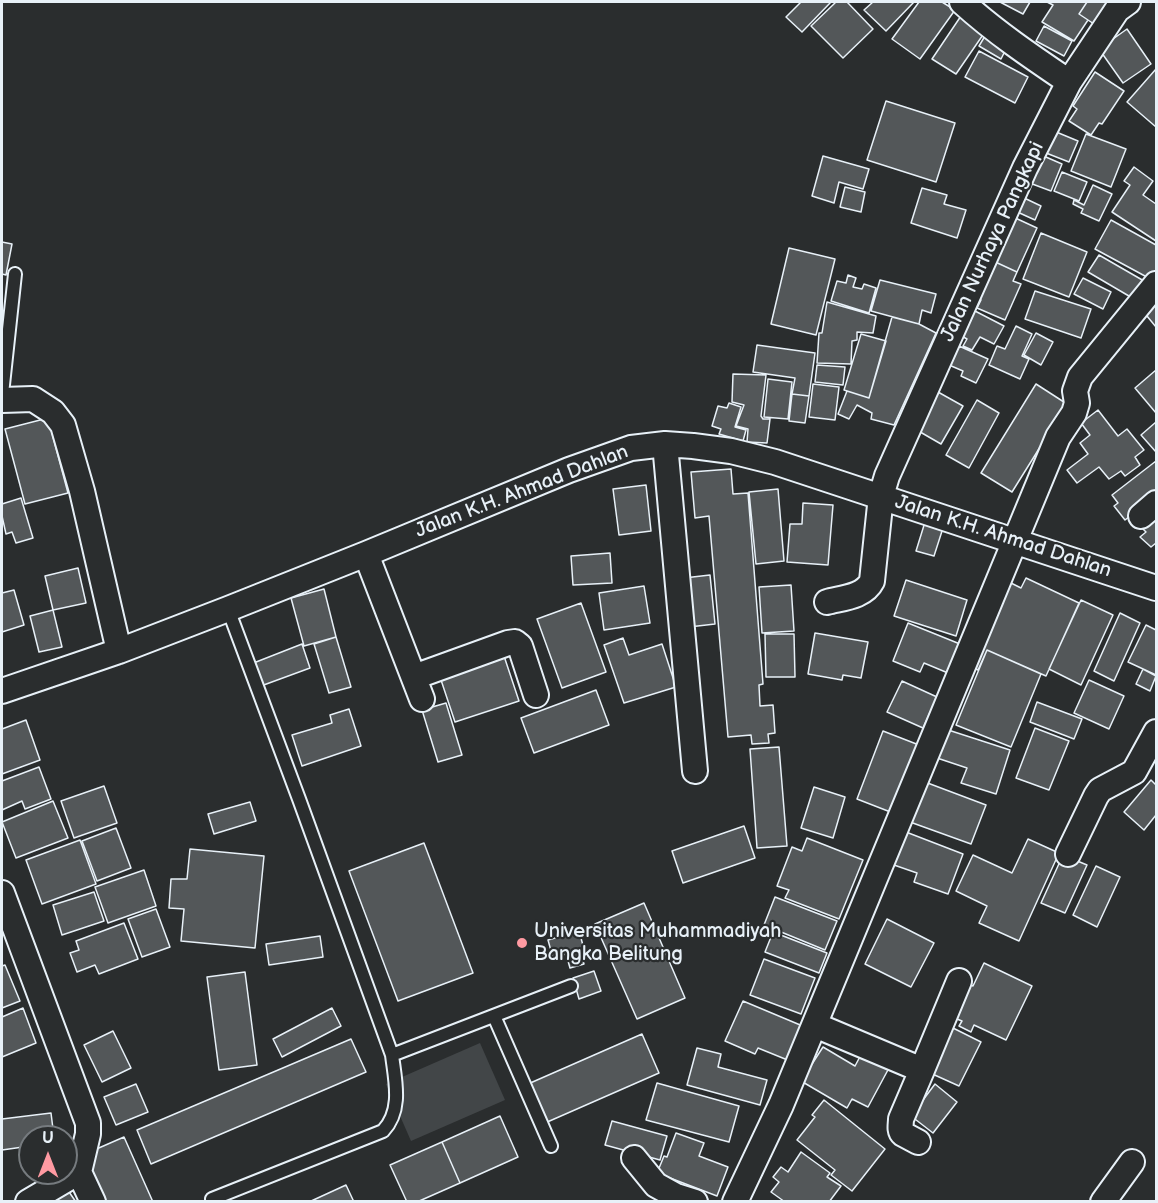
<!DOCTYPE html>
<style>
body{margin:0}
#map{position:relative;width:1158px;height:1203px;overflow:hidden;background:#2a2d2e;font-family:"Balsamiq Sans",sans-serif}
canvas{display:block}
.frame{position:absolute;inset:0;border:3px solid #e8f1f8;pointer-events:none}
.north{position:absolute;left:18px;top:1125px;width:60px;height:60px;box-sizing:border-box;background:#2a2d2e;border:2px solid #767b7f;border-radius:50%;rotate:0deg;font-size:16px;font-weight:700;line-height:24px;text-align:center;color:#e8f1f8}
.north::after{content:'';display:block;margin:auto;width:21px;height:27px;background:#ff9aa2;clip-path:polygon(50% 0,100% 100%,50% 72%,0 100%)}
</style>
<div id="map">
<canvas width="1158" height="1203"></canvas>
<div class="frame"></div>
<div class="north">U</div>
</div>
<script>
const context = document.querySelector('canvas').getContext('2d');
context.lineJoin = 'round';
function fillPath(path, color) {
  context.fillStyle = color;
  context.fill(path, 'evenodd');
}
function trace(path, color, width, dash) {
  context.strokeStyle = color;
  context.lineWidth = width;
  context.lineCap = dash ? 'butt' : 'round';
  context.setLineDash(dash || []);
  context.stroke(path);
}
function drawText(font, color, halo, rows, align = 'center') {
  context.font = font + ' "Balsamiq Sans",sans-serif';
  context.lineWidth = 4.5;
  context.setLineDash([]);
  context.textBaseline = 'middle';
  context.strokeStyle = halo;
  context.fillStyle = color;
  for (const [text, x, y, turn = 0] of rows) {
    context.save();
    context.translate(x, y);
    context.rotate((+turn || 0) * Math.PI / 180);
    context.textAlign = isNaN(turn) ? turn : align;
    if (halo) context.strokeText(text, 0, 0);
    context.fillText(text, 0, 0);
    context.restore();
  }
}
fillPath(new Path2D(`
 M480,1043L505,1100L411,1141L386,1084Z`), '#424648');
const building = new Path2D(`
 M801,2H831L802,32L786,17Z
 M836,2H847L873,29L843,58L811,26Z
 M873,2H914L886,31L864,10Z
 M919,2H942L955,10L920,59L892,39Z
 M1000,2H1030L1023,14Z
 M1047,2H1087L1079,14L1088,20L1074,41L1042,22L1053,5Z
 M1087,2H1107L1094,24L1079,14Z
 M963,13L987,29L956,74L932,59Z
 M1044,26L1072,41L1064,56L1036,41Z
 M1127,29L1151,64L1123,83L1099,49Z
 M988,31L1009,43L1001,59L979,46Z
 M979,51L1028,77L1015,103L965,77Z
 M1156,69V127L1127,102Z
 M1095,72L1124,91L1102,124L1099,123L1091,135L1069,121L1077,109L1073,106Z
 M886,101L955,123L936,182L867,160Z
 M1049,129L1078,141L1069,162L1041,151Z
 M1086,134L1126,149L1111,187L1071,171Z
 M1039,154L1062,164L1051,191L1027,182Z
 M823,156L869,169L863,189L839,182L834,203L812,196Z
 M1134,167L1153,181L1143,195L1156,204V241L1112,212L1130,185L1124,181Z
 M1062,172L1087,182L1079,201L1054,191Z
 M1093,185L1112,194L1099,221L1081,213L1083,209L1073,204L1074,200L1084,205Z
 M845,187L865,192L861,212L840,207Z
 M922,188L947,195L944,204L966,210L957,238L911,223Z
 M1020,196L1041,206L1035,220L1013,210Z
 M1011,216L1037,228L1017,272L991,260Z
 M1111,220L1156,245V282L1095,249Z
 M1041,233L1087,252L1069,297L1023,279Z
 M2,242L12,244L6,275L2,274Z
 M789,248L835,259L816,335L771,324Z
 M1099,255L1144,281L1134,299L1088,272Z
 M991,260L1017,272L1013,281L1021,284L1005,320L977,308L981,300L977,299Z
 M848,275L856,278L853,287L862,289L864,284L876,288L869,313L831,301L837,281L846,283Z
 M1083,278L1111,292L1103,309L1074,294Z
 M880,280L936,294L931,313L922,310L919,324L871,311Z
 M1035,291L1091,309L1081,338L1025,319Z
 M1156,297V327L1142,310Z
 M827,302L876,316L873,333L857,332V340L852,341L851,364L817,363L819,333H822Z
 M975,311L1004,326L994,344L980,337L972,350L963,346L967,339L956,333L969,322Z
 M892,317L919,324L936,333L894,425L871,419L872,413L857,405L849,419L838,414L847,391L869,398Z
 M1016,326L1032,334L1022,356L1029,359L1020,379L989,365L997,346L1005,349Z
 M1036,333L1053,342L1041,365L1024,355Z
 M861,334L886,341L869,398L844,390Z
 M757,345L815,353L809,396L792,394L795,378L753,372Z
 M959,346L988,359L976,383L961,376L963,371L949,365Z
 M817,365L845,367L843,385L815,382Z
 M1156,370V413L1135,388Z
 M733,374L766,375L761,416L763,419H770L767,443L747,442L748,429L736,426L744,405L732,402Z
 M768,379L792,382L788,419L764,417Z
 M813,384L839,387L835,420L809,417Z
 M1036,384L1067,404L1012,492L981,473Z
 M938,392L963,406L941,444L915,429Z
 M792,394L809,396L805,423L789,421Z
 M977,400L999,413L969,468L946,455Z
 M729,403L741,407L735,427L746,430L743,441L719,434L721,429L712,426L718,406L727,408Z
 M1098,410L1118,436L1127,429L1144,450L1135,457L1140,465L1125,476L1121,471L1109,479L1099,467L1077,483L1067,470L1088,454L1080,443L1090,435L1081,423Z
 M48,418L68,493L25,504L5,429Z
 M1156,422V452L1141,435Z
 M1156,461V496L1125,520L1114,506L1118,503L1112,495Z
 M731,469L733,494L748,493L763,684L759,685L760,706L773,705L775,733L768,734L769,743L752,744L751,735L728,737L709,516L695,518L691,472Z
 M646,485L651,531L619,535L613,489Z
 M778,489L784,561L756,564L749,492Z
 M21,498L33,538L16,543L12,532L6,534L2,516V504Z
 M803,503L833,505L828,565L787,562L790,524H802Z
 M1156,508V543L1151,547L1140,537L1146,532L1138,524Z
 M925,522L943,528L934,556L916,551Z
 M610,553L612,583L573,585L571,556Z
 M78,568L86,603L53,610L45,576Z
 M710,575L715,624L689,627L684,578Z
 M1026,578L1079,603L1046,676L987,650L978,670L970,666L1009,582L1021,588Z
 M906,580L967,600L956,636L894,616Z
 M791,585L794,631L762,633L759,587Z
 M644,586L650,623L604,630L599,593Z
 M324,589L336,637L304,646L291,598Z
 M14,590L24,625L2,632V593Z
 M1081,600L1113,615L1081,685L1049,669Z
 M581,603L606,672L562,688L537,619Z
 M53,610L62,647L39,652L30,616Z
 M1120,613L1140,623L1114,681L1094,671Z
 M908,623L960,644L948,673L924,663L920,672L893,661Z
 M1146,625L1156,630V675L1128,662Z
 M815,633L868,642L861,678L843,675L842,680L808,674Z
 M765,634H794L795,677H766Z
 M336,637L351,687L329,693L314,644Z
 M623,638L629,655L662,644L676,687L624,703L604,645Z
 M302,644L310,668L261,686L251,664Z
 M987,650L1041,674L1011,747L956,725Z
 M504,656L519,701L455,722L440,677Z
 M1143,669L1156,676L1150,691L1136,684Z
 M1089,680L1124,696L1109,729L1074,713Z
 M902,681L937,697L923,728L887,712Z
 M596,690L609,725L534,753L521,718Z
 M1037,702L1082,719L1074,739L1030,722Z
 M446,703L462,755L438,762L422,710Z
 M349,709L361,746L302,766L292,735L332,723L330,715Z
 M26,720L40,760L2,774V729Z
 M939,727L1010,750L996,794L961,783L967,768L937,758Z
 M1035,728L1069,741L1049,790L1016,778Z
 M883,731L919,745L893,813L857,799Z
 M779,747L787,846L757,848L750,749Z
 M39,767L51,799L25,809L22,801L2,810V781Z
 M1151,780L1156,785V815L1144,830L1124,812Z
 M925,782L986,805L971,844L910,822Z
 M104,786L117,823L74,838L61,801Z
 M814,787L845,797L833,838L801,828Z
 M53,801L68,838L16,858L2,822Z
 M250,802L256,821L214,834L208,814Z
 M744,826L755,858L683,883L672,851Z
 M116,828L131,868L97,881L82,841Z
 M906,832L963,854L948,894L914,882L917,873L894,865Z
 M807,838L863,860L839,919L785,898L789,890L777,886L792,847L802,851Z
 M1028,839L1059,853L1019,941L979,923L987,906L956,891L973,855L1012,873Z
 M80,840L96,884L42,904L26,860Z
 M424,843L473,973L398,1001L349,871Z
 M190,849L264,856L255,948L181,941L184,909L169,908L171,879H187Z
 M1063,855L1087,865L1065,913L1041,903Z
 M1096,866L1120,877L1097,927L1073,915Z
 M144,870L156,906L108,923L95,887Z
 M94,892L104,921L62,935L53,905Z
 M775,897L837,921L825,950L764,925Z
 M644,903L685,998L637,1019L595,924Z
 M156,909L170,947L142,957L128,919Z
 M887,919L934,943L911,987L865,964Z
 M124,923L138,959L99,974L95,965L77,972L70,953L79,950L76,941Z
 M579,931L584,949L580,950L584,964L570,968L566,954L553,958L548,940Z
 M773,932L827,953L819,973L765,952Z
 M320,936L323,957L269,965L266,944Z
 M764,959L815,978L801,1014L750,995Z
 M984,963L1032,986L1006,1040L974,1025L971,1032L959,1026L962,1021L952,1017L963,981L973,986Z
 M5,965L20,1001L2,1008V966Z
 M594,971L601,991L579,999L573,978Z
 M245,972L257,1065L219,1070L207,977Z
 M743,1001L805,1027L790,1061L758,1048L755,1054L725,1041Z
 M23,1008L36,1043L2,1057V1017Z
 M332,1008L341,1026L282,1057L273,1039Z
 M951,1027L981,1042L959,1086L928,1072Z
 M113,1031L131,1068L102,1082L84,1045Z
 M642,1034L659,1073L545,1123L528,1084Z
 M351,1039L366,1072L151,1164L137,1130Z
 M823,1047L855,1066L863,1051L889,1068L868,1107L852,1099L847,1108L801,1081Z
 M697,1048L721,1054L718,1067L767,1080L760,1105L687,1085Z
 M657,1083L739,1106L729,1142L646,1120Z
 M136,1084L148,1112L116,1125L104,1097Z
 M935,1084L957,1102L933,1133L911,1116Z
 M824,1100L885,1149L852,1191L831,1175L835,1170L797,1140L815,1117L812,1115Z
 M51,1113L54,1137H30V1146L2,1150V1119Z
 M500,1116L518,1157L460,1183L442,1142Z
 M612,1121L667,1136L660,1160L605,1145Z
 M676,1133L704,1143L699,1156L728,1167L717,1196L657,1173L664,1156L667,1157Z
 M124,1137L153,1202H106L85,1154Z
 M442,1142L460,1183L417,1202H407L390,1165Z
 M801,1152L830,1173L827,1177L841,1186L829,1202H785L771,1192L779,1182L773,1177L781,1167L788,1172Z
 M346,1185L354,1202H309Z
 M67,1189L76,1202H49Z`);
fillPath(building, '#535759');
trace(building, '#e8f1f8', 1.5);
const lane = new Path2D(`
 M2,394L15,274
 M494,1016L551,1146
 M392,1055L571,986
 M212,1199L383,1131C403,1110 395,1080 392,1055L299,799L228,609`);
const street = new Path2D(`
 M962,2C995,32 1032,57 1069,82
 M2,400L33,399L53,412L63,425L82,491L119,651
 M665,444L695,771
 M1141,516L1156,503
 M366,554L422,699
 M827,602C842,598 864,597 872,581L881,496L887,476L1025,168L1069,82L1117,10L1128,2
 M414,677L508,643L515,642L520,646L536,695
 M2,691L119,651L228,609L366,554L569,470L631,448L665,444L693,446L731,451L775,462L1156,588
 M1068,854L1096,796L1100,790L1134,772L1156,732
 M2,893L88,1123V1134L79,1172L93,1202
 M815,1025L922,1070L901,1119C901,1124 899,1131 903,1134L918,1142
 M922,1070L959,981
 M634,1158L656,1185L676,1196L695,1202
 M28,1202L79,1172
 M735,1202L781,1105L1058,437L1074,413L1077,403L1075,391L1080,377L1156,284
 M1103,1202L1132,1162`);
trace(lane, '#e8f1f8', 16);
trace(street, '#e8f1f8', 28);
trace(lane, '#2a2d2e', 12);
trace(street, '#2a2d2e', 24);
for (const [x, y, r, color] of [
 [522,943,6,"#ff9aa2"]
]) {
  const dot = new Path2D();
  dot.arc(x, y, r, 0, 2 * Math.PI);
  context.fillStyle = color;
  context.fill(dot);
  trace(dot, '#2a2d2e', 2);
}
drawText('20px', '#e8f1f8', '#2a2d2e', [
 ["Jalan Nurhaya Pangkapi",993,242,-65],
 ["Jalan K.H. Ahmad Dahlan",522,492,-21],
 ["Jalan K.H. Ahmad Dahlan",1003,537,18]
]);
drawText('20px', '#e8f1f8', '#2a2d2e', [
 ["Universitas Muhammadiyah",534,932],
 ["Bangka Belitung",534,955]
], 'left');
</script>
